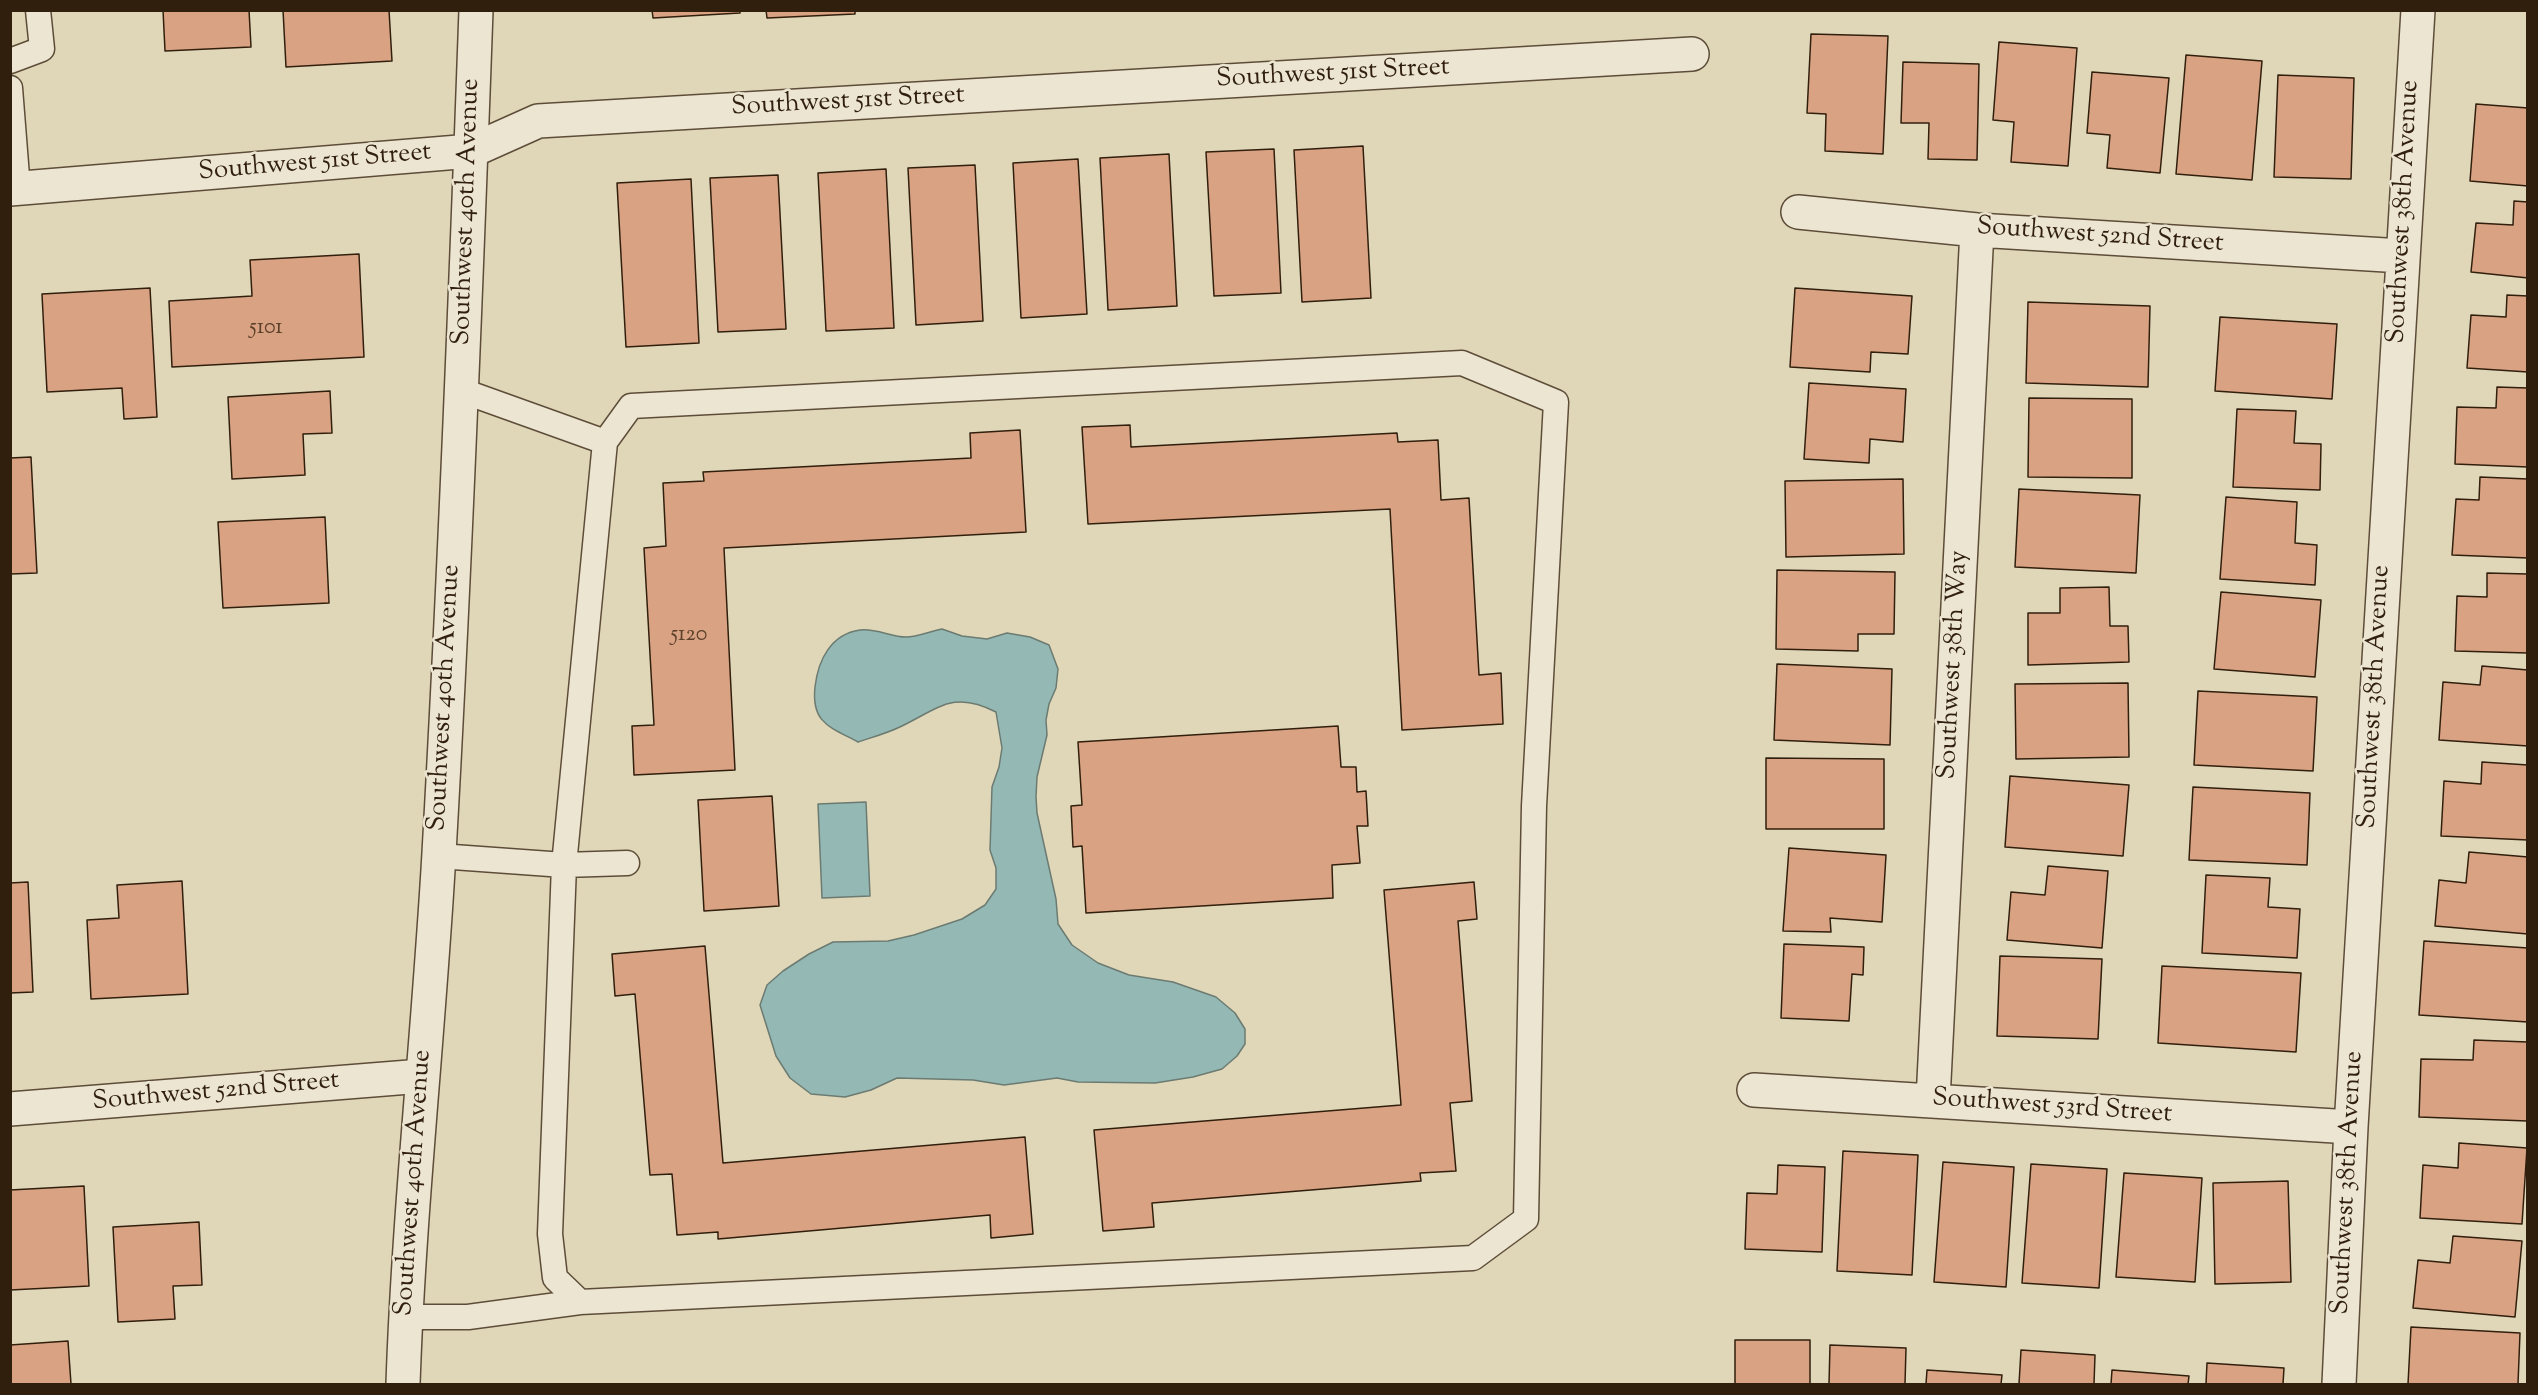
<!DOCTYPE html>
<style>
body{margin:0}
#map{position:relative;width:2538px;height:1395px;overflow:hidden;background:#e0d7b9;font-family:"Sorts Mill Goudy",serif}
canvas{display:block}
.frame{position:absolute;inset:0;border:12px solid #311f0d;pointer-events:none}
</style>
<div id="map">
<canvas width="2538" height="1395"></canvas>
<div class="frame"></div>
</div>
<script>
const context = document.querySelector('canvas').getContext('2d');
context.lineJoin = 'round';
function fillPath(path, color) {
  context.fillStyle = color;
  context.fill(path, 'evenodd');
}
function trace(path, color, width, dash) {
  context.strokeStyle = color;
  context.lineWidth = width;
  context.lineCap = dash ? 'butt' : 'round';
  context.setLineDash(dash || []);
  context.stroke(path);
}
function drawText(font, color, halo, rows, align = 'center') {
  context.font = font + ' "Sorts Mill Goudy",serif';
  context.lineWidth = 5;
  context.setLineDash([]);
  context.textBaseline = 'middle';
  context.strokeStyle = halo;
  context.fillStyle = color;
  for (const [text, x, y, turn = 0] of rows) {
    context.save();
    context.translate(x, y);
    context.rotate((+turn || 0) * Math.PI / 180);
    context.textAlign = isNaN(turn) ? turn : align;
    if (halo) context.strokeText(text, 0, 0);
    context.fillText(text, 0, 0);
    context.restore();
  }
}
const water = new Path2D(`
 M942,629L962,636L987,639L1007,633L1030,637L1049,645L1058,669L1056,688L1049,704L1046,720L1047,735L1037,777L1036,797L1037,813L1056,899L1058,924L1072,945L1098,963L1129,975L1173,982L1216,997L1235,1013L1245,1029V1044L1237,1056L1222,1069L1193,1077L1155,1083L1078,1082L1057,1078L1004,1085L973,1080L897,1078L871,1090L845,1097L811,1094L790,1078L776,1056L760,1005L767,985L783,971L809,954L833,942L888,941L914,935L962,919L985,905L996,889V868L990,850L992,787L999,767L1002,748L996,712C954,690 939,708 902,726C888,733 873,737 858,742C830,727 811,723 815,687C818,660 831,634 860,630C876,628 891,637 906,637C917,637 931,631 942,629Z
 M866,802L870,896L822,898L818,804Z`);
fillPath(water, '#94b8b4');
trace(water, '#6c7b71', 1.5);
const building = new Path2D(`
 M163,10H249L251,47L165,51Z
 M283,10H389L392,61L286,67Z
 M652,10H740V13L653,18Z
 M766,10H855V14L767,18Z
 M1811,34L1888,36L1883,154L1825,151L1826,114L1807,113Z
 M1999,42L2077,48L2068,166L2011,162L2014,122L1993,120Z
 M2186,55L2262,61L2252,180L2176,174Z
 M1903,62L1979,64L1977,160L1928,159L1929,123H1901Z
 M2092,72L2169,78L2160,173L2107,168L2110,135L2087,133Z
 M2278,75L2354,78L2351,179L2274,177Z
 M2476,104L2528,108V186L2470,181Z
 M1363,146L1371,298L1302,302L1294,150Z
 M1274,149L1281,293L1214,296L1206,152Z
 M1169,154L1177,306L1108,310L1100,158Z
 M1078,159L1087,314L1021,318L1013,163Z
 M975,165L983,321L916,325L908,168Z
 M886,169L894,328L826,331L818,173Z
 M778,175L786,329L718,332L710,178Z
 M691,179L699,343L626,347L617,183Z
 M2514,201L2528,202V278L2471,272L2476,223L2513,225Z
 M359,254L364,357L172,367L169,301L252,296L250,260Z
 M150,288L157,417L124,419L122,388L47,392L42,294Z
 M1795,288L1912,296L1908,354L1871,352L1870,372L1790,367Z
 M2507,295L2528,296V372L2467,368L2471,315L2506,317Z
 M2028,302L2150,306L2148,387L2026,383Z
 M2220,317L2337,324L2332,399L2215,391Z
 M1809,383L1906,389L1903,442L1870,439L1869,463L1804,459Z
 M2497,387L2528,388V467L2455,464L2457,407L2496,408Z
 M330,391L332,433L303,434L305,475L232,479L228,397Z
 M2029,398L2132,399V478L2028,477Z
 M2237,409L2296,411L2294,443L2321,444L2320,490L2233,487Z
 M1130,425L1131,447L1397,433L1398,442L1438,440L1441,500L1469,498L1479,675L1501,673L1503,724L1402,730L1390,509L1088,524L1082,427Z
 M1020,430L1026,532L724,548L735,770L634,775L632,726L654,725L644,548L666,546L663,483L704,481L703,472L971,458L970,433Z
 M31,457L37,573L10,574V458Z
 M2480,477L2528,479V558L2452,555L2456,499L2479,500Z
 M1903,479L1904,554L1786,557L1785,481Z
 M2019,489L2140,495L2136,573L2015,567Z
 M2226,497L2297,502L2295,543L2317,545L2315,585L2220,579Z
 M325,517L329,603L223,608L218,522Z
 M1777,570L1895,572L1894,634H1858V651L1776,649Z
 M2487,573L2528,574V653L2455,651L2457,596L2487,597Z
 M2109,587L2110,626H2128L2129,662L2028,665V613H2060V588Z
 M2221,592L2321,600L2315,677L2214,669Z
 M1777,664L1892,669L1890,745L1774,740Z
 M2482,666L2528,670V746L2439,740L2443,682L2480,685Z
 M2128,683L2129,757L2016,759L2015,684Z
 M2198,691L2317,697L2313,771L2194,765Z
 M1338,726L1341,767H1356L1357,792L1366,791L1368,826H1357L1360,863L1332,865L1333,898L1086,913L1082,846L1073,847L1071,806L1082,805L1078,742Z
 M1766,758L1884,759V829H1766Z
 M2482,762L2528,765V840L2441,836L2444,781L2481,784Z
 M2010,776L2129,785L2123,856L2005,847Z
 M2193,787L2310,793L2307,865L2189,860Z
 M772,796L779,906L704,911L698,800Z
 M1789,848L1886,855L1882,922L1830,918L1831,932L1783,931Z
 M2469,852L2528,857V934L2435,926L2439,880L2466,883Z
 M2048,866L2108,871L2102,948L2007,940L2011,892L2045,895Z
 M2206,875L2270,878L2268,907L2300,909L2297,958L2202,953Z
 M182,881L188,994L91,999L87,920L119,918L117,885Z
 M28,882L33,992L10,993V883Z
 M1474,882L1477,919L1458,921L1472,1101L1450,1103L1456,1171L1420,1173L1421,1181L1152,1203L1154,1227L1103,1231L1094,1130L1401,1105L1384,890Z
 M2424,941L2528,948V1022L2419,1015Z
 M1784,944L1864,947L1863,975L1852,974L1849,1021L1781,1018Z
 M705,946L723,1163L1025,1137L1033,1234L991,1238L990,1215L718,1239V1232L677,1235L672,1174L650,1175L635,994L615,996L612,954Z
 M2000,956L2102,959L2098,1039L1997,1036Z
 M2162,966L2301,973L2296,1052L2158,1043Z
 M2474,1040L2528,1042V1121L2419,1117L2421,1059L2473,1060Z
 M2459,1143L2527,1148L2522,1224L2420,1218L2423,1165L2458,1168Z
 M1843,1151L1918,1155L1912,1275L1837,1271Z
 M1943,1162L2014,1167L2006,1287L1934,1282Z
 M2031,1164L2107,1169L2099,1288L2022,1283Z
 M1778,1165L1825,1167L1822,1252L1745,1249L1747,1193L1777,1194Z
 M2124,1173L2202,1178L2195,1282L2116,1277Z
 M2288,1181L2291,1282L2215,1284L2213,1183Z
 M84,1186L89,1286L10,1290V1190Z
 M199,1222L202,1285L173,1286L175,1319L118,1322L113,1227Z
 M2453,1236L2522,1241L2515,1317L2413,1308L2418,1260L2450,1263Z
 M2411,1327L2520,1333L2518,1384H2408Z
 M1735,1340H1810V1384H1735Z
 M68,1341L71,1384H10V1345Z
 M1830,1345L1906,1348L1905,1384H1829Z
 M2021,1350L2095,1355L2094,1384H2019Z
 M2207,1363L2284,1368L2283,1384H2206Z
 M1927,1370L2002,1375L2001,1384H1926Z
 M2112,1370L2189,1376L2188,1384H2111Z`);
fillPath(building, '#d9a283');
trace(building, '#311f0d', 1.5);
const service = new Path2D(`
 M10,61L42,49L38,10
 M10,88L18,189
 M460,390L605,442
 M439,856L564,865L627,863
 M405,1317H468L580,1302L1473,1258L1526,1219L1534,806L1556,402L1462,363L631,406L605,442L564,865L550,1234L555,1278L580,1302`);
const minor = new Path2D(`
 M10,189L471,151L538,121L1692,54
 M1798,212L1977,230L2402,256
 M1754,1090L2351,1127
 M1933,1100L1977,230
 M10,1109L422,1076
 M2339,1384L2351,1127L2418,10`);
const tertiary = new Path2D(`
 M403,1384C409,1207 429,1031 439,853C455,573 466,291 476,10`);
trace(service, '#5d4d38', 27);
trace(minor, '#5d4d38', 36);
trace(tertiary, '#5d4d38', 36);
trace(service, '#ebe5d2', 24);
trace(minor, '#ebe5d2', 33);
trace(tertiary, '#ebe5d2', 33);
drawText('22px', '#5b402a', null, [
 ["5101",266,329],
 ["5120",689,636]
]);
drawText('26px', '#311f0d', '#ebe5d2', [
 ["Southwest 51st Street",1333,75,-3],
 ["Southwest 51st Street",848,103,-3],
 ["Southwest 51st Street",315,164,-5],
 ["Southwest 40th Avenue",468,212,-88],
 ["Southwest 38th Avenue",2405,212,-87],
 ["Southwest 52nd Street",2100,237,4],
 ["Southwest 38th Way",1955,665,-87],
 ["Southwest 38th Avenue",2376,697,-87],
 ["Southwest 40th Avenue",446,698,-87],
 ["Southwest 52nd Street",216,1093,-5],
 ["Southwest 53rd Street",2052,1108,4],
 ["Southwest 40th Avenue",415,1183,-86],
 ["Southwest 38th Avenue",2349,1183,-87]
]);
</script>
